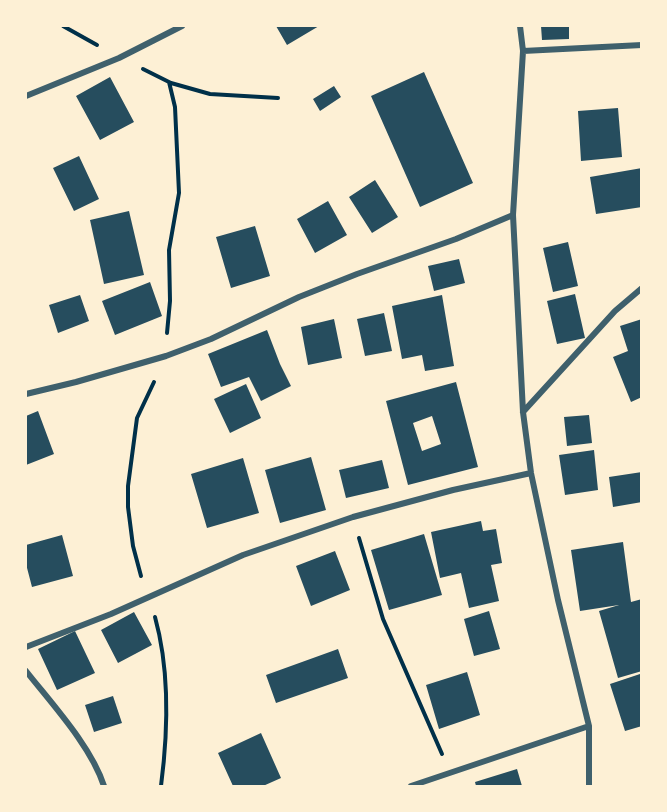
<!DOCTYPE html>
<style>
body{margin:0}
#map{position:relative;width:667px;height:812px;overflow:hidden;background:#fdf0d5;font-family:Ubuntu,sans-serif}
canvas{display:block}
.frame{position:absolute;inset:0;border:27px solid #fdf0d5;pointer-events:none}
</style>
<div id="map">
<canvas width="667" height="812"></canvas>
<div class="frame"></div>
</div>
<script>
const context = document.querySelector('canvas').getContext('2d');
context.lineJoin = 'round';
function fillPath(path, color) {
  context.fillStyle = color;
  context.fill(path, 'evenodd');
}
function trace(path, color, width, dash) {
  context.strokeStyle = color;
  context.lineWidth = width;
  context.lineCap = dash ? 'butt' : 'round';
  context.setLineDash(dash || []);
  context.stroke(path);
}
fillPath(new Path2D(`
 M276,26H319L287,45Z
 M541,26H569V39L542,40Z
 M424,72L473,183L420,207L371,96Z
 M110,77L134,122L100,140L76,96Z
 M334,86L341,97L320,111L313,99Z
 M618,108L622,157L581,161L578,111Z
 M79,156L99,199L74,211L53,168Z
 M642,168V207L596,214L590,177Z
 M375,180L398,217L372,233L349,197Z
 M328,201L347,235L315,253L297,219Z
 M129,211L144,275L104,284L90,220Z
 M255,226L270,276L231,288L216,237Z
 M568,242L578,286L553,292L543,248Z
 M459,259L465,283L434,291L428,266Z
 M150,282L162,316L115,335L102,301Z
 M575,294L585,338L557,344L547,301Z
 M80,295L89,321L58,333L49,305Z
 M442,295L454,366L425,371L422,355L402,359L392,306Z
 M384,313L392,351L365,356L357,319Z
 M334,319L342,358L308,365L301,327Z
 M642,319V397L631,402L613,357L628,351L620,326Z
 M267,330L280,364L291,386L261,401L249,377L221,387L208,354Z
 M456,382L478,467L408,485L386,401ZM432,416L441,444L422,451L413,423Z
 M246,384L261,418L230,433L214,399Z
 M38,411L54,454L26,465V416Z
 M589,415L592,443L567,446L564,417Z
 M594,450L598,490L565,495L559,455Z
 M311,457L326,510L280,523L265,470Z
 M243,458L259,513L207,528L191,474Z
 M382,460L389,488L346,498L339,470Z
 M642,472V502L613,507L609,477Z
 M481,521L483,531L496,529L502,563L491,565L499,601L469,608L461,573L440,578L431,532Z
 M424,534L442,595L389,610L371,550Z
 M62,535L73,576L32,587L26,564V545Z
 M623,542L631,602L642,599V671L618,678L599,611L619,605L580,611L571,550Z
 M335,551L350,590L311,606L296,566Z
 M489,611L500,649L474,656L464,619Z
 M134,612L152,645L118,663L101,630Z
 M75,631L95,673L57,690L38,649Z
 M338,649L348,678L276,703L266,675Z
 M467,672L480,715L439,729L426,685Z
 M640,674L642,726L625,731L610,684Z
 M113,696L122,723L94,732L85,705Z
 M261,733L281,778L263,786H233L218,753Z
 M517,769L522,786H476L475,782Z`), '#264d5e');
trace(new Path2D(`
 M63,26L97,45
 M143,69L171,83L210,94L278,98
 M167,333L170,301L169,250L179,193L175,107L169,82
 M359,538L383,619L442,754
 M141,576L133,546L128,507V486L137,418L154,382
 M155,617C170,671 168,732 161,786`), '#003049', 4);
trace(new Path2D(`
 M520,26L523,51L513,215L523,412L531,473L558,600L589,726V786
 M523,51L642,45
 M26,96L119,58L182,26
 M26,394L76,382L166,356L211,339L299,297L357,274L456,239L513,215
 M523,412L615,311L642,288
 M26,647L111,614L243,555L353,517L453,490L531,473
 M26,671C52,704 91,746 104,786
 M411,786L589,726`), '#3f606c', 6);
</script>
